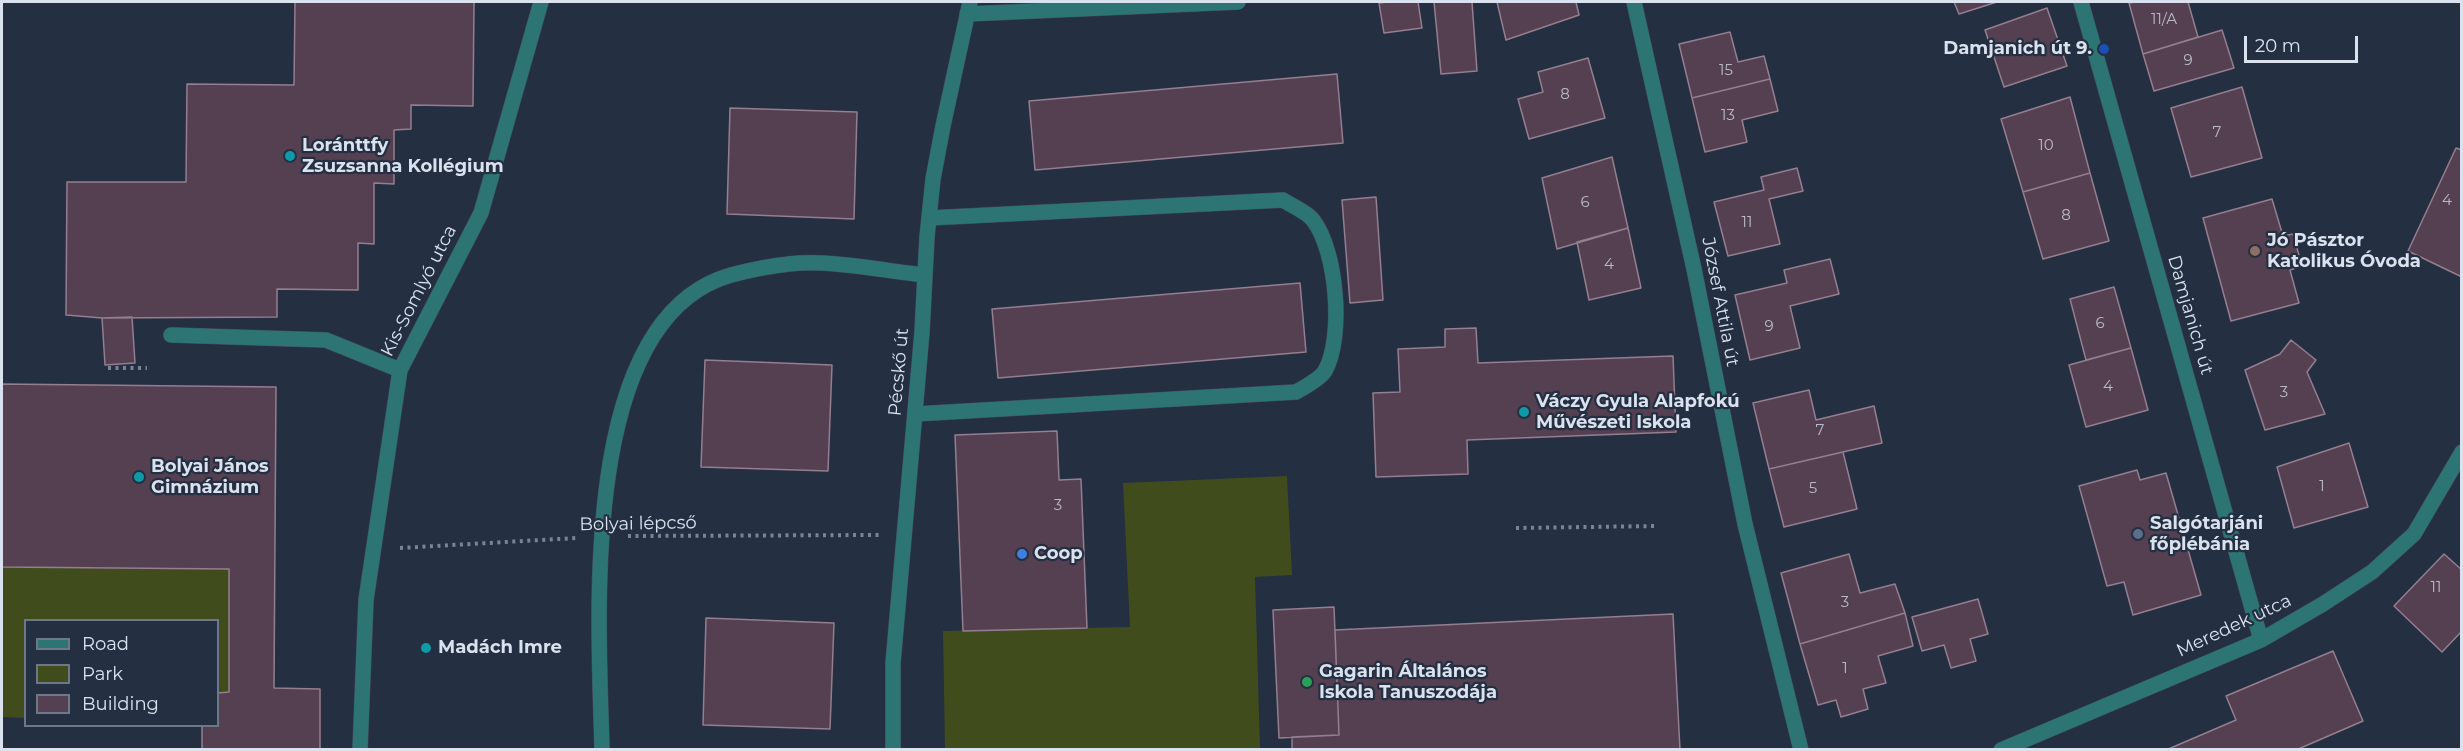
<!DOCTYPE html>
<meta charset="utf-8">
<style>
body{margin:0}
#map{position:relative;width:2463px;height:751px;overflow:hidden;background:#242f42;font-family:Montserrat,sans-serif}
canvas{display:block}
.frame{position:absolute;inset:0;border:3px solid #dbe2ef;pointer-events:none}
.legend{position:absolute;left:24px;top:619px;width:195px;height:108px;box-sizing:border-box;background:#242f42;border:2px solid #6d7787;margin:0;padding:8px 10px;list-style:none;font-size:18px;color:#dbe2ef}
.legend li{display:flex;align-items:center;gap:12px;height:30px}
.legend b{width:30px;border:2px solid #6d7787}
.scale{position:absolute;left:2244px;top:36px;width:114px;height:27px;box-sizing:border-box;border:3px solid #dbe2ef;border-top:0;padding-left:8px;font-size:18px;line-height:21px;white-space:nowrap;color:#dbe2ef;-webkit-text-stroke:4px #242f42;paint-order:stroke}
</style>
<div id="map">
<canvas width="2463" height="751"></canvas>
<div class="frame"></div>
<ul class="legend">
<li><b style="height:8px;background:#2c7574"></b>Road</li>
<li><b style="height:16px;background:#404c1c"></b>Park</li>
<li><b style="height:16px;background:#544051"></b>Building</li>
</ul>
<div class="scale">20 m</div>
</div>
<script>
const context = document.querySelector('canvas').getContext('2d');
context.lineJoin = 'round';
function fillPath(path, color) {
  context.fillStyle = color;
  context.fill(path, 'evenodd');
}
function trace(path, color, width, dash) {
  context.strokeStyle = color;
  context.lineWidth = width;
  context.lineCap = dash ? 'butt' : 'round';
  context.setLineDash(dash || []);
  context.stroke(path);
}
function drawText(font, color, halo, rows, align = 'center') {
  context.font = font + ' Montserrat,sans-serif';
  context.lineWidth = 4.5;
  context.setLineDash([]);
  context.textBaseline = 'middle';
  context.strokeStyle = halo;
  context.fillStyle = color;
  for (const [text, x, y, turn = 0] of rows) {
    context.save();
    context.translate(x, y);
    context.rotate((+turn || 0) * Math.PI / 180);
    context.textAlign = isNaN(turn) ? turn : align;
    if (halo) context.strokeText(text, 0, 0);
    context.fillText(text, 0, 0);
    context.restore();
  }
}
fillPath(new Path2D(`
 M1287,476L1292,575L1255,577L1260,749H945L943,631L1130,627L1123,483Z
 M2,567L229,569V692L218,693V620H26L25,718L2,717Z`), '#404c1c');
const building = new Path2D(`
 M295,2H474L473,106L411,105V129L394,130V184L374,183V244L358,243V290L277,289V317L102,318L66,315L67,182H186L187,84L294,85Z
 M1388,2H1418L1422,28L1384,33L1379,3Z
 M1434,2H1472L1477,71L1441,74Z
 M1497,2H1576L1579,15L1506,40Z
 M1954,2H1997L1959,14Z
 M2135,2H2188L2198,37L2143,54L2129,3Z
 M2047,8L2067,66L2004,87L1985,30Z
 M2222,30L2234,68L2154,91L2143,54Z
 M1730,32L1738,62L1764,56L1770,79L1692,98L1679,44Z
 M1588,58L1605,118L1529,139L1518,99L1543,92L1538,72Z
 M1337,74L1343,143L1035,170L1029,101Z
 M1770,79L1778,111L1742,120L1747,142L1705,152L1692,98Z
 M2242,87L2262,158L2191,177L2171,108Z
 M2070,97L2090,173L2023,192L2001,119Z
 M730,108L857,112L854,219L727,214Z
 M2456,148L2462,150V277L2408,251Z
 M1612,157L1628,228L1557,249L1542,178Z
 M1797,168L1803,191L1769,199L1780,244L1728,256L1714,202L1764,190L1761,177Z
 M2090,173L2109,241L2043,259L2023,192Z
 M1376,197L1383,300L1350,303L1342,200Z
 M2272,199L2283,236L2293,234L2302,266L2290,270L2299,303L2231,321L2203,218Z
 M1628,228L1641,288L1589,300L1577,242Z
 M1830,259L1839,294L1790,306L1800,348L1750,360L1735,295L1787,283L1784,270Z
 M1300,283L1306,352L998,378L992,309Z
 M2114,287L2131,348L2086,360L2070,299Z
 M132,317L135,363L105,365L102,318Z
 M1476,328L1478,363L1673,356L1676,432L1467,440L1468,474L1376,477L1373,393L1400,392L1398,349L1445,347V329Z
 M2291,340L2316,360L2307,372L2325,414L2265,430L2245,370L2280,354Z
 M2131,348L2148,410L2086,427L2069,365Z
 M705,360L832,365L828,471L701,467Z
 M2,384L276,387L274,688L320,689V750H202V726H218V693L229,692V569L2,567Z
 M1809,390L1816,420L1874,406L1882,443L1769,469L1753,403Z
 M1057,431L1059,480L1081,479L1087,628L963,631L955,435Z
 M2349,443L2368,507L2294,528L2277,467Z
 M1843,452L1857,509L1784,527L1769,469Z
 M2137,470L2140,480L2166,473L2201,595L2133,615L2124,582L2107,586L2079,486Z
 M1849,554L1860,593L1895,584L1905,613L1800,644L1781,573Z
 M2444,554L2462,570V631L2442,652L2394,606Z
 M1978,599L1988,634L1970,639L1976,661L1951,668L1944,645L1922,651L1912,617Z
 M1334,607L1339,735L1279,738L1273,610Z
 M1905,613L1913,646L1878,656L1886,683L1863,689L1868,709L1841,717L1836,700L1818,705L1800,644Z
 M1673,614L1680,750H1292V737L1339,735L1335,630Z
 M706,618L834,623L830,729L703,725Z
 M2333,651L2363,721L2296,750H2166L2236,720L2226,696Z`);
fillPath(building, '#544051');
trace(building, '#947e90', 1.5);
const lane = new Path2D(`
 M967,14L1238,2
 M171,335L326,340L400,370
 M915,414L1296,392C1305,387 1320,379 1325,371C1344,337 1337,251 1313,220C1307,212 1292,206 1283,200L929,218`);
const street = new Path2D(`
 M1634,2L1694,269L1745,524L1801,750
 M2081,2L2261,640
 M360,750L366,600L400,370L481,213L541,2
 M602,750C599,625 576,319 731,275C750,270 770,266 789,264C830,259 884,271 925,275
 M893,750V663L922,332L927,237L933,179L943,126L970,2
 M2001,750L2261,640L2323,604L2372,572L2414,534L2462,452`);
trace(lane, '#414c5e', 16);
trace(street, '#414c5e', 16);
trace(new Path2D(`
 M108,368H147
 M1516,528L1656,526
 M628,536L879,535
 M400,548L576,538`), '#7b8494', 4, [3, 4.5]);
trace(lane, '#2c7574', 15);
trace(street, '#2c7574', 15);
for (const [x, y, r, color] of [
 [2104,49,6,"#1a4fb4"],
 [290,156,6,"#0f9aa8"],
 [2255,251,6,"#8d6e63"],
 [1524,412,6,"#0f9aa8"],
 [139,477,6,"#0f9aa8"],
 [2138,534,6,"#5c6f8a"],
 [1022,554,6,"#3f7fe0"],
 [426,648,6,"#0f9aa8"],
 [1307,682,6,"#2e9e5b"]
]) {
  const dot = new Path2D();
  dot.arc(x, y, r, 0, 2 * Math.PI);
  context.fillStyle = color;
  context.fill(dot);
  trace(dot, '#242f42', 2);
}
drawText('15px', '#b9bac8', null, [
 ["11/A",2164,20],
 ["9",2188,61],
 ["15",1726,71],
 ["8",1565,95],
 ["13",1728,116],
 ["7",2217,133],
 ["10",2046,146],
 ["4",2447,201],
 ["6",1585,203],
 ["8",2066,216],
 ["11",1747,223],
 ["4",1609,265],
 ["6",2100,324],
 ["9",1769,327],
 ["4",2108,387],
 ["3",2284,393],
 ["7",1820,431],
 ["1",2322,487],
 ["5",1813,489],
 ["3",1058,506],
 ["11",2436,588],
 ["3",1845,603],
 ["1",1845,669]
]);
drawText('bold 18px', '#dbe2ef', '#242f42', [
 ["Damjanich út 9.",2092,49,"right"],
 ["Loránttfy",302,146],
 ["Zsuzsanna Kollégium",302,167],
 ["Jó Pásztor",2267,241],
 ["Katolikus Óvoda",2267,262],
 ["Váczy Gyula Alapfokú",1536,402],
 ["Művészeti Iskola",1536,423],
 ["Bolyai János",151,467],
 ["Gimnázium",151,488],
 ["Salgótarjáni",2150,524],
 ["főplébánia",2150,545],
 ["Coop",1034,554],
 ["Madách Imre",438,648],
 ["Gagarin Általános",1319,672],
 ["Iskola Tanuszodája",1319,693]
], 'left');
drawText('18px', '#dbe2ef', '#242f42', [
 ["Kis-Somlyó utca",419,291,-63],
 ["József Attila út",1720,302,79],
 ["Damjanich út",2190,315,74],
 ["Pécskő út",899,372,-85],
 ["Bolyai lépcső",638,524,-1],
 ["Meredek utca",2234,626,-25]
]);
</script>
